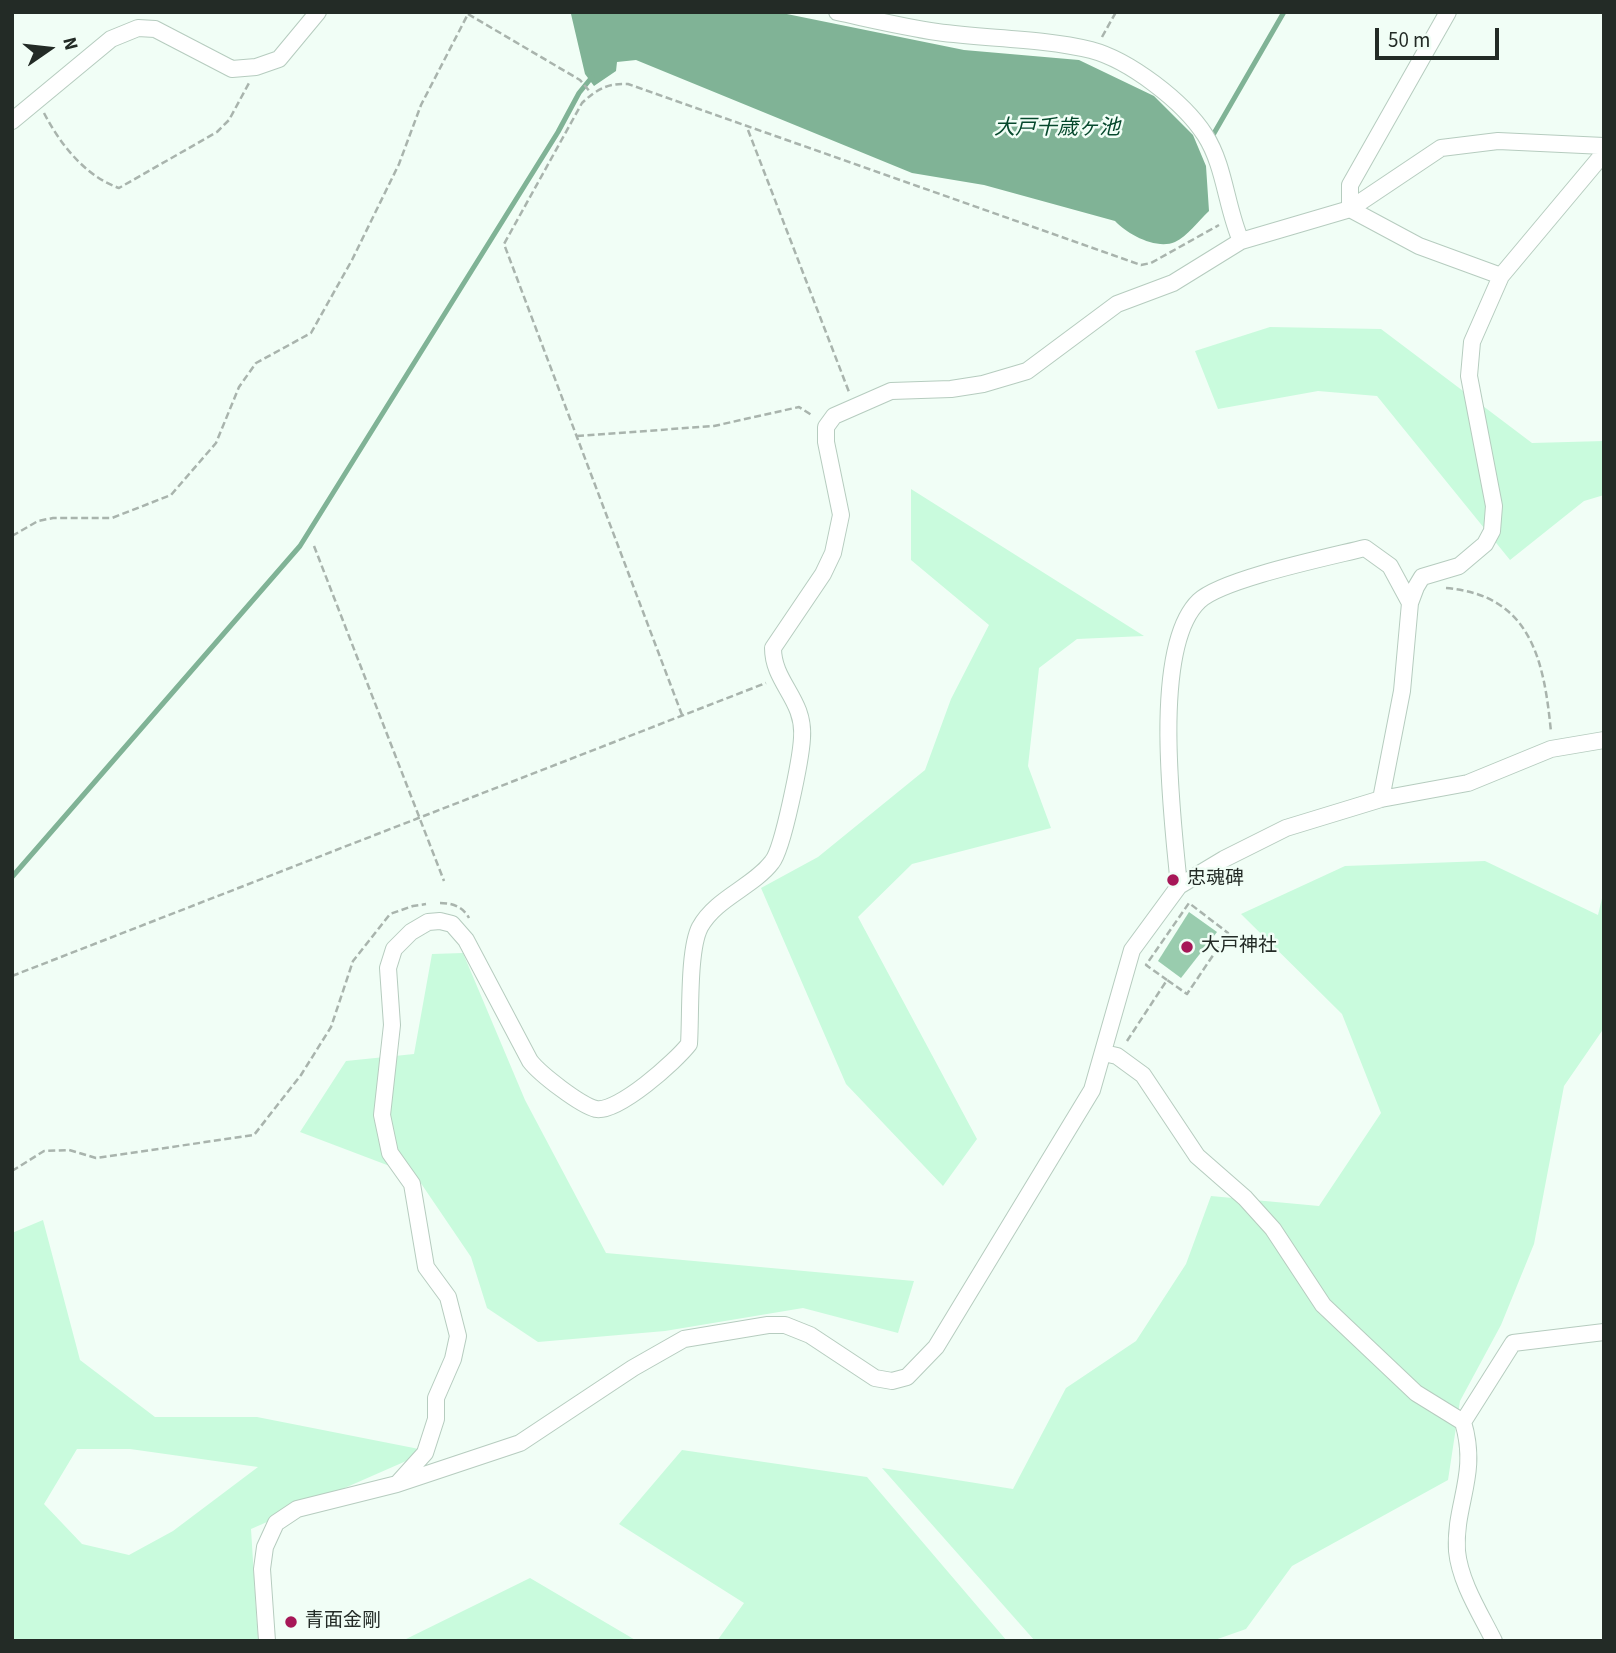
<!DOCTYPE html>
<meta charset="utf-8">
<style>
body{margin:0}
#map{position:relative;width:1616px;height:1653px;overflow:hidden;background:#f1fef6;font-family:"Source Sans 3",sans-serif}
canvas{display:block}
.frame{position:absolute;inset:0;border:14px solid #232b26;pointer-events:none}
.north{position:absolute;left:14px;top:14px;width:70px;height:70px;-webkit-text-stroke:5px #f1fef6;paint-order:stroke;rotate:76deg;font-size:19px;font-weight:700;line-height:28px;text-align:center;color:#232b26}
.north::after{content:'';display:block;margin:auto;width:24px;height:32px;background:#232b26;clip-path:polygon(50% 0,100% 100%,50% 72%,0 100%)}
.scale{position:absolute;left:1375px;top:28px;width:124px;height:32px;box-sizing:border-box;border:4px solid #232b26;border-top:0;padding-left:9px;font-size:21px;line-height:24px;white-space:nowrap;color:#232b26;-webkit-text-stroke:5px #f1fef6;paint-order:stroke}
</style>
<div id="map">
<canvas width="1616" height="1653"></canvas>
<div class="frame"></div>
<div class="north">N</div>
<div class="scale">50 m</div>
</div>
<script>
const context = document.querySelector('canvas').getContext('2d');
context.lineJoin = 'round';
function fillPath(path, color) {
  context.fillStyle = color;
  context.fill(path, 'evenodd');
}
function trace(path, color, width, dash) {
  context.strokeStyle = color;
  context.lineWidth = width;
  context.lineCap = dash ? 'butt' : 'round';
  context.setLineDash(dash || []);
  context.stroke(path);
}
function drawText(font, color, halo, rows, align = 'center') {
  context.font = font + ' "Source Sans 3","Noto Sans JP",sans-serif';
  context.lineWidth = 5;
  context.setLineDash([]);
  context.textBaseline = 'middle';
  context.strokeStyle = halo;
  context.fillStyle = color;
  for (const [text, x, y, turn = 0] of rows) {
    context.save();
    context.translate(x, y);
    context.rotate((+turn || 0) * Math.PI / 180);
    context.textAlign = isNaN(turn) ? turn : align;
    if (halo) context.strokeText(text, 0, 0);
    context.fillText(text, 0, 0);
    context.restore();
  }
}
fillPath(new Path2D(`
 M1270,327L1381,329L1532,443L1604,441V495L1584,501L1510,560L1377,396L1318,391L1218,409L1195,351Z
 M911,489L1144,636L1077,639L1039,668L1028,766L1051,828L912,864L858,917L977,1139L943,1186L846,1084L761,888L818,857L925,770L951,699L989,625L911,560Z
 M1485,861L1598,915L1604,890V1028L1564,1086L1534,1244L1501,1325L1460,1401L1448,1480L1292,1566L1246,1629L1212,1641H1035L882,1468L1013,1489L1066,1388L1136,1341L1186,1264L1211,1196L1319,1206L1381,1113L1342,1014L1241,914L1345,866Z
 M463,953L525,1100L606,1253L914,1281L898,1333L803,1308L665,1331L538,1342L487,1308L471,1257L416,1176L300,1132L346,1061L414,1054L432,954Z
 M43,1220L80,1360L155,1417H257L429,1451L251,1529L258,1641H12V1233ZM77,1449H130L258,1467L173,1531L129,1555L82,1544L44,1504Z
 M682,1450L867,1477L1007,1641H717L744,1603L619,1524Z
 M530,1578L637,1641H402Z`), '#c9fbdd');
fillPath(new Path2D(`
 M574,12H777L964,50L1079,60L1154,96L1193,135L1206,166L1209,211C1199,220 1187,237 1175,242C1156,250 1127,234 1115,221L984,185L912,173L636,60L617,62L616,71L594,86L585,74L571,14Z`), '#80b396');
trace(new Path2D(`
 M1213,135L1284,12
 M12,877L300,546L558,132L579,93L592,77`), '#80b396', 5);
fillPath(new Path2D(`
 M1189,912L1217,932L1181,978L1158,961Z`), '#99ccae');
const minor = new Path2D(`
 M837,12C870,19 903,27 937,32C987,39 1041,38 1091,50C1129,60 1183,101 1205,135C1225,166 1226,207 1241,241
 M12,121L111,39L138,28L155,29L232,69L256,67L279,59L318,12
 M1350,209V185L1448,12
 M1350,209L1419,246L1501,276
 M1381,799L1402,691L1410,603L1416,587L1422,577L1459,566L1485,544L1492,531L1494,506L1469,376L1472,342L1501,276L1604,153
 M1179,886C1173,822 1150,648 1199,601C1222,579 1329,557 1365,548L1390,566L1410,603
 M1104,1053L1117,1056L1143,1075L1197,1156L1245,1198L1273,1229L1323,1305L1416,1393L1463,1422C1479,1475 1454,1504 1457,1551C1460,1582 1480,1613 1494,1641
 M1463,1422L1513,1343L1604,1332
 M397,1484L425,1453L436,1419V1398L453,1359L458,1336L448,1297L426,1267L412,1184L390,1153L382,1115L392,1025L388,968L394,949L411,932L428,922L440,921L452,924L466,940L530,1061C540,1074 580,1105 596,1109C618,1113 676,1061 689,1044C691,1015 688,950 700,927C716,898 753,887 772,862C783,849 801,758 802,738C805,699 773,683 773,648L823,574L833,553L841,515L826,442V427L834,416L891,391L951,389L983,384L1027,371L1117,304L1173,283L1241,241L1350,209L1441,148L1498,141L1604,146
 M267,1641L262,1569L265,1547L276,1523L297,1509L397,1484L520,1443L633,1368L684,1339L768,1325H785L810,1335L875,1378L892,1381L907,1377L936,1347L1092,1090L1132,950L1179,886L1224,859L1286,828L1381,799L1468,783L1551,749L1604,740`);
trace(minor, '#b6ccbf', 18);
trace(new Path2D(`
 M468,14L580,80L591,93
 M1102,37L1116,12
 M44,113C60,144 85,176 119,188L217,132L229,120L249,83
 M748,130L849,392
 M577,436L714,426L799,407L813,416
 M12,536L38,521L53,518H112L171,495L216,443L239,387L256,363L311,333L352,260L399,164L421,105L469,12
 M314,546L444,881
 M1446,588C1531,595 1544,660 1551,732
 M682,715L504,244L582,103C597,89 608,83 628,84L1141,265L1151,263L1219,225
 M440,903C453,903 463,907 469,918
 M12,976L766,683
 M1127,1041L1167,980L1187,994L1228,933L1189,903L1146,965L1167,980
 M12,1171L44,1151L69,1150L96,1158L254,1135L301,1075L331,1027L353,961L390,914L413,906L426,904`), '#a9b4ad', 2.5, [7, 3.5]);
trace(minor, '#fff', 16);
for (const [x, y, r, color] of [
 [1173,880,7,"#a61757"],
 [1187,947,7,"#a61757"],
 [291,1622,7,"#a61757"]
]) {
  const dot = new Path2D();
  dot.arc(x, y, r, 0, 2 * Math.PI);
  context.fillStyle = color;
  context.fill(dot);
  trace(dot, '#f1fef6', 2.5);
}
drawText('19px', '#232b26', '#f1fef6', [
 ["忠魂碑",1187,880],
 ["大戸神社",1201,947],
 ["青面金剛",305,1622]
], 'left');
drawText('italic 21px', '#05482c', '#f1fef6', [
 ["大戸千歳ヶ池",1057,129]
]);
</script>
